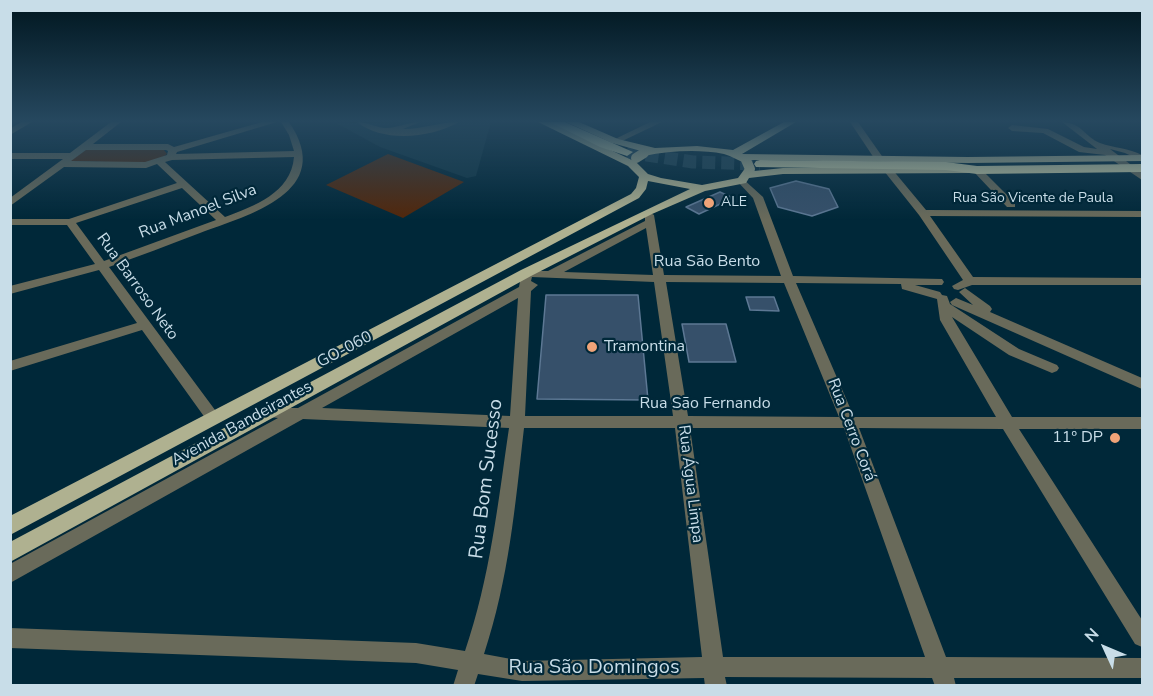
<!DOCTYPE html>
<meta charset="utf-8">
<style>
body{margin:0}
#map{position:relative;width:1153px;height:696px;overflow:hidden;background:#002839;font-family:"Nunito Sans",sans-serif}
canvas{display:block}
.frame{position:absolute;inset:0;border:12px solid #c8dde8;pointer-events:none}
.north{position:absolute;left:1075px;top:618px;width:60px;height:60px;-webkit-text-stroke:4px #002839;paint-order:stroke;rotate:314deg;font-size:16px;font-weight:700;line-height:24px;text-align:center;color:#c8dde8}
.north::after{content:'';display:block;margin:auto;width:21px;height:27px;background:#c8dde8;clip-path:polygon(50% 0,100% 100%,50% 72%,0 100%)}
</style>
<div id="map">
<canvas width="1153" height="696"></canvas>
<div class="frame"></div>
<div class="north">N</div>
</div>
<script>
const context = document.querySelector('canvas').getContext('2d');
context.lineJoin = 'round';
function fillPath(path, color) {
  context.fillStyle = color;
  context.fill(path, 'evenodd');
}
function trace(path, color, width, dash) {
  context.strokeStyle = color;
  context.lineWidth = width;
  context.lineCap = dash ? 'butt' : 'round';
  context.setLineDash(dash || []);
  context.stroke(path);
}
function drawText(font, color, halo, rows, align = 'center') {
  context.font = font + ' "Nunito Sans",sans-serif';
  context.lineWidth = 4.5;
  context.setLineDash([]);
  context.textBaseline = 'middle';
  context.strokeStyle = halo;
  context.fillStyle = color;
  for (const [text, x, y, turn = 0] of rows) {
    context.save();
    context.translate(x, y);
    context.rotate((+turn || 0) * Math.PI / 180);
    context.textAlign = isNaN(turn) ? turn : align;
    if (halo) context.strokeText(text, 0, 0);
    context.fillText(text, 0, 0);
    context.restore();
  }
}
fillPath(new Path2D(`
 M491,122L476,176L467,178L380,147L336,123Z`), '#0f3646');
fillPath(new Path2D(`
 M87,149L164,150L167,154L157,161L146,163L70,161Z
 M388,154L464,182L403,218L326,185Z`), '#52270b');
const building = new Path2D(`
 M796,181L829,189L838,207L812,216L778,207L770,188Z
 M720,192L733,198L699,214L686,207Z
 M546,295H638L648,400L537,399Z
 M746,297H774L779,311L750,310Z
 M682,324H726L736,362H689Z`);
fillPath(building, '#36506a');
trace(building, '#5d7894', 1.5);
trace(new Path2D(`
 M627,152L693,162L760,164`), '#1e4353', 13, [13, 6]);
fillPath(new Path2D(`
 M21,122H32L10,135V129Z
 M111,122H121L93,144H168L174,147L262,122H277L177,152L176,154L294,151L289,135L281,122H289C337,192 248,215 200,233C169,245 139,256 109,267L218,414L221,418L218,422L213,424L208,422L142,330L10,371V361L137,323L99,270L10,294V286L95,264L67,225H10V219H69L177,183L157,164L146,168L64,167L10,206V198L63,159H10V153H70ZM86,150H166L168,151L167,155L145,162L71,161ZM294,157C291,193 254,206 225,217L165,162L172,160ZM182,188L216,220L104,261L76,223Z
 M357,122C368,122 376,128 386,128C398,128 408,122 420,122L403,129C423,129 440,122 459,122C431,138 383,143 357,122Z
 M650,122H662L618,143L611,141Z
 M850,122H858L884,159L882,161H876Z
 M1062,122C1081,122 1085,137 1100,143C1114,148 1129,148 1142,155V161L1125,153L1110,149L1142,173V180L1105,155L1079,152L1043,133L1012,131L1008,128L1012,125L1048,129L1084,147L1097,149Z
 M889,168L892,169L926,210L1142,211V217L930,216L973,277L1142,278V285H972L958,290L954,289L952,286L963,280L919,215L884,171Z
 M974,168H980L1015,203V207H1007L974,172Z
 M742,178L763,197L793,276L942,279L944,282L942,285H915L940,292L942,295L947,296L950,304L1019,349L1057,365L1059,368L1057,371L1052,373L1009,355L952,317L1012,417H1142V429H1019L1142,620V647L1135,644L1003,429L859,428L946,657L1142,658V678H954L956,686H935L932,678L725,677L727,686H705L704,678L522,681L478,674L474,686H453L458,670L416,663L10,648V628L416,643L465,651C490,578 498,503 509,428L303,419L10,583V564L278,418L263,416L261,412L263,408H298L519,287L522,271H548L645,221V213L649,212L654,215L664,275L781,276L753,198L737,181ZM646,228L653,275L564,272ZM532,277L654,282L673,416H525L531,291L538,285L531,281ZM666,282L784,283L839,417L688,416ZM796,283L901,284L902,289L937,299L940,320L996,417H854ZM518,298L510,416L322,408ZM524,428H675L702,657L522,661L484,654C509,578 515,507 524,428ZM690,428H844L925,657H723Z
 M965,288L990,306L992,309L990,312L1142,378V389L952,305L950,302L956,298L973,305L959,292Z`), '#696a5a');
fillPath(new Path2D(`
 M538,122H551L636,162L648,174L661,178L702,185L738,178L746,167H754V171L783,168L970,167L975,170L970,173L783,174L749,178L746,183L705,191L652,214L531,276L10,562V542L521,270L690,189L648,181L646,189L639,198L10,535V516L631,194L636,188L639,177L628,166Z
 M566,122H579L618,139L655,148L697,146L733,150L784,122H796L742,154L968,157L1142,155V161L968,163L751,160L746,163C738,161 732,156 724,154C698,149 670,151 644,156L639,153L641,151L612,143Z`), '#afb190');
fillPath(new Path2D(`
 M550,122H565L633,152L627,156L600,147Z
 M760,160L946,162L977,166L1142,164V172L977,174L946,170L756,167L754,164L756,161Z`), '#cbcda5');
trace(new Path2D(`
 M636,158L644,153
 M746,160L750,169`), '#afb190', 10);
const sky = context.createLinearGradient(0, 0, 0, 220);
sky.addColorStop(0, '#00161f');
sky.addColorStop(0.55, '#26485f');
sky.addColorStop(1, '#26485f00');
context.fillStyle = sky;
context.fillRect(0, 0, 1153, 220);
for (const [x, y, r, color] of [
 [709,203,6,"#efa378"],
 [592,347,6,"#efa378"],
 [1115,438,6,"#efa378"]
]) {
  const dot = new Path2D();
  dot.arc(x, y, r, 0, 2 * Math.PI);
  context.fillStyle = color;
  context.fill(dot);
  trace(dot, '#002839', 2);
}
drawText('14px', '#c8dde8', '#002839', [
 ["Rua São Vicente de Paula",1033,199]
]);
drawText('14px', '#c8dde8', '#002839', [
 ["ALE",721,203]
], 'left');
drawText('16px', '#c8dde8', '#002839', [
 ["Rua Manoel Silva",198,212,-21],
 ["Rua São Bento",707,262],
 ["Rua Barroso Neto",137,287,54],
 ["GO-060",345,350,-28],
 ["Rua São Fernando",705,404],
 ["Avenida Bandeirantes",242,424,-29],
 ["Rua Cerro Corá",851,430,69],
 ["Rua Água Limpa",690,484,83]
]);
drawText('16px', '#c8dde8', '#002839', [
 ["Tramontina",604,347],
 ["11º DP",1103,438,"right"]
], 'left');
drawText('20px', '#c8dde8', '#002839', [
 ["Rua Bom Sucesso",487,479,-83],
 ["Rua São Domingos",594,668]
]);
</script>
